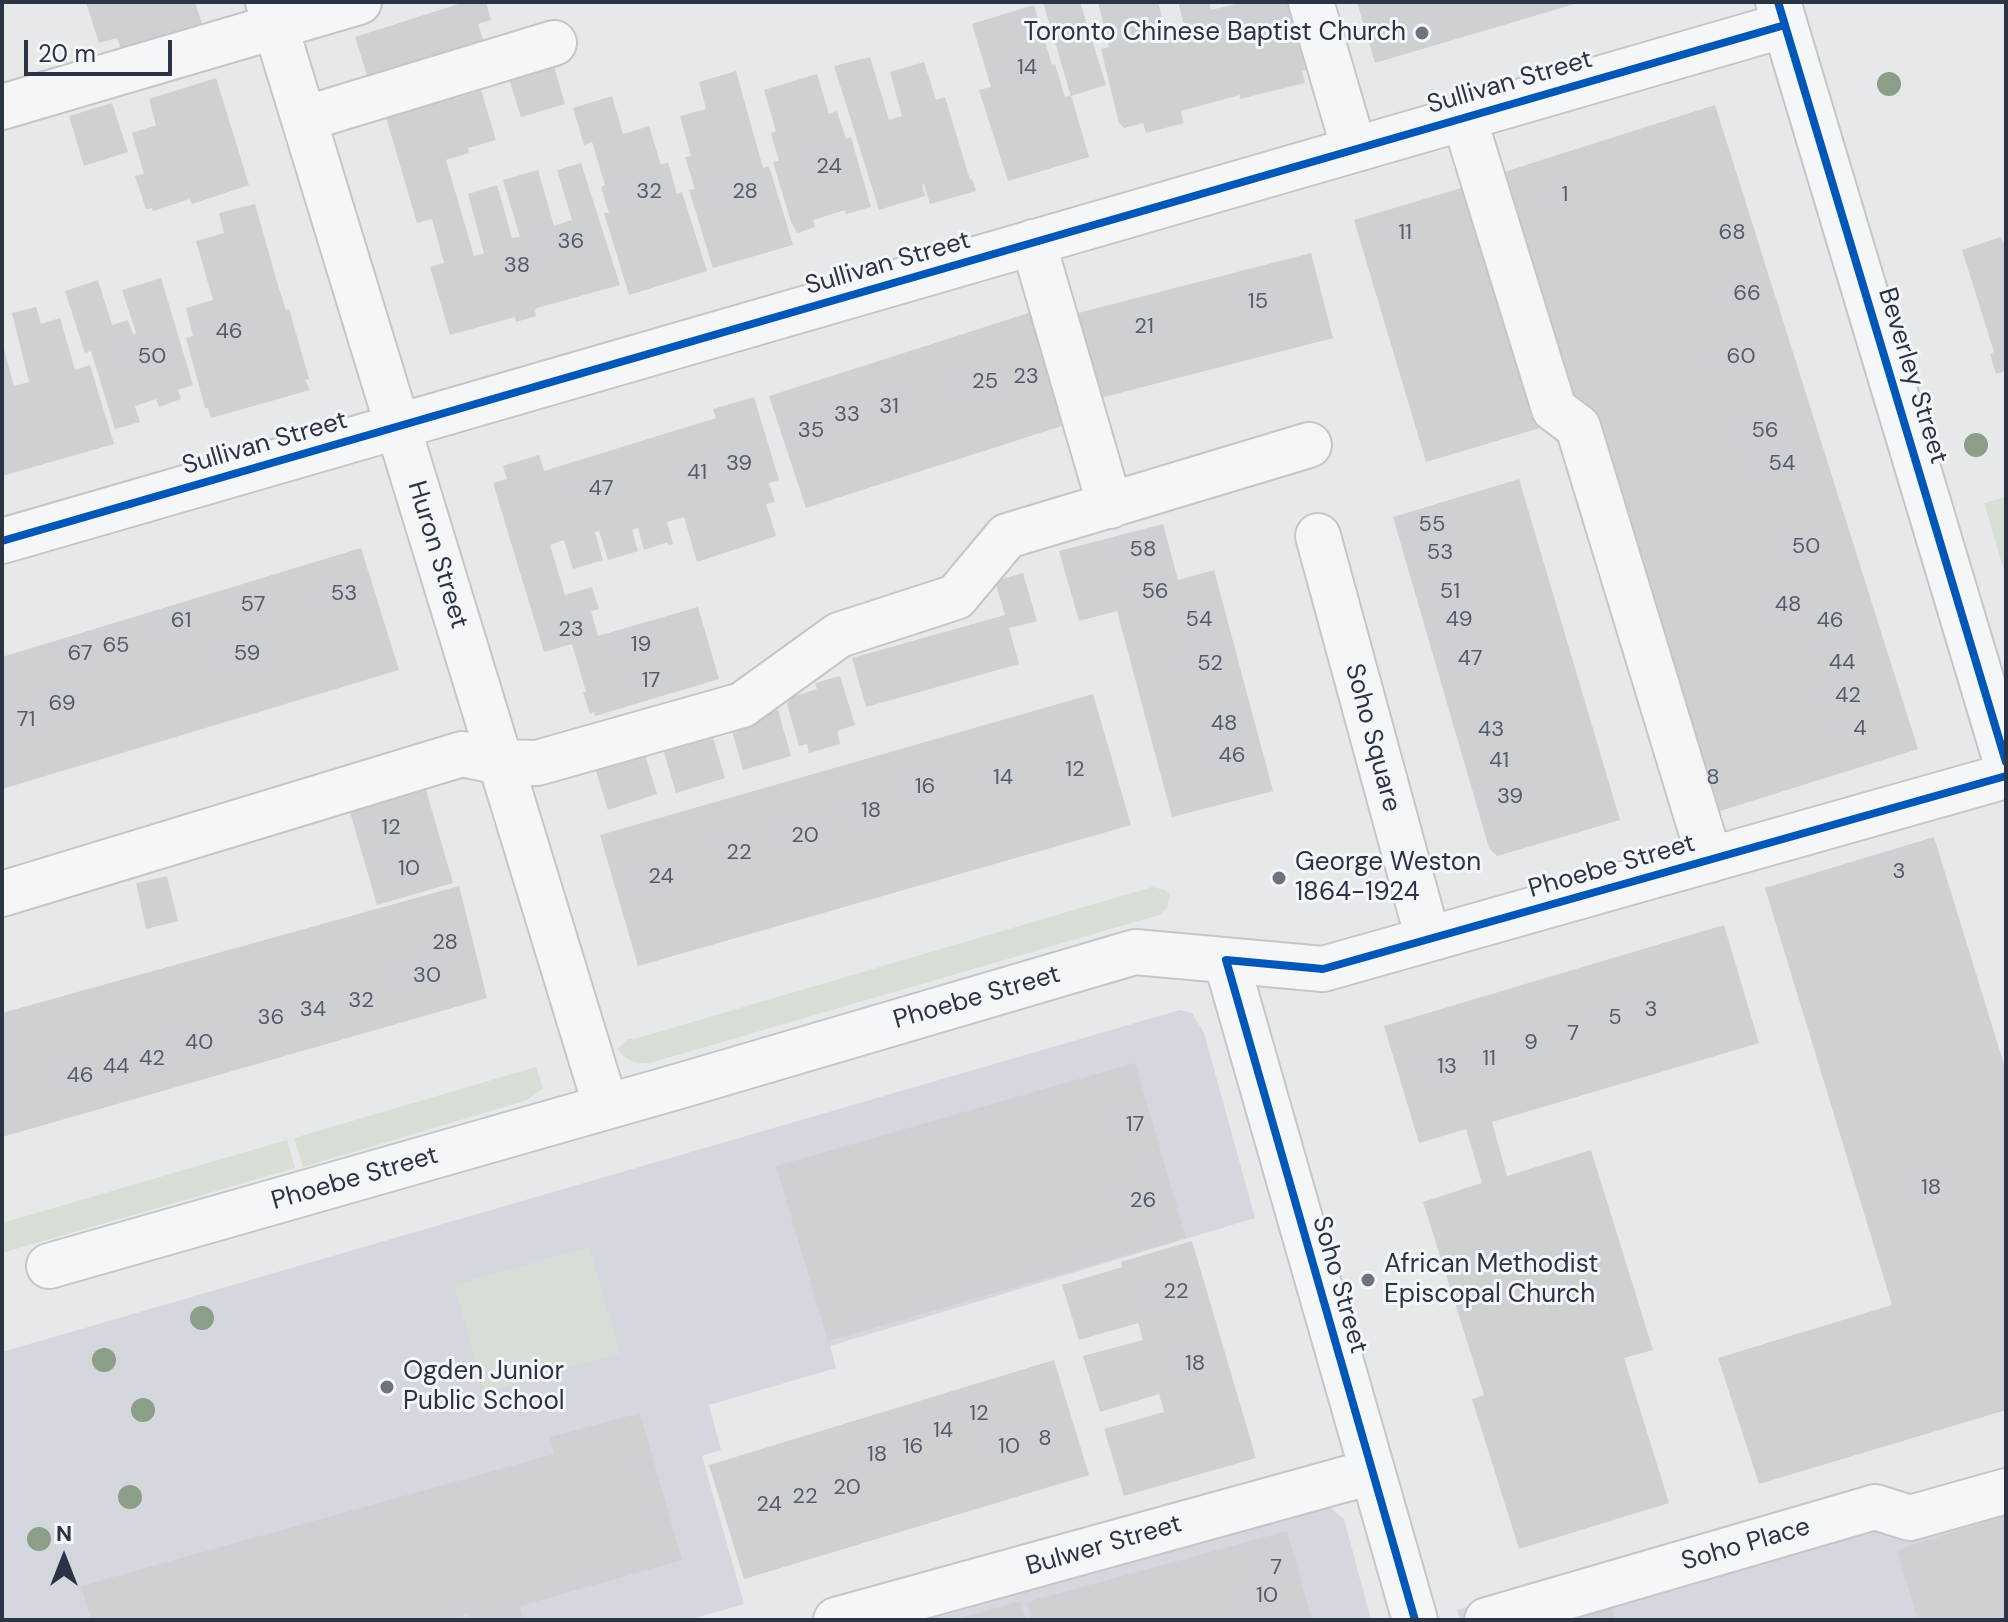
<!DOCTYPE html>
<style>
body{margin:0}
#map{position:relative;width:2008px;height:1622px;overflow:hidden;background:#e6e8ea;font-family:"DM Sans",sans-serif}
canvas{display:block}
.frame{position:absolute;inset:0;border:4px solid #2b3445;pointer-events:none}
.north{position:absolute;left:24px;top:1518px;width:80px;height:80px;-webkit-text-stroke:6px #f4f6f9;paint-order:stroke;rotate:0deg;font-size:22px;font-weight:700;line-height:32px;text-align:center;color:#2b3445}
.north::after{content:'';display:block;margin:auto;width:28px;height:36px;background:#2b3445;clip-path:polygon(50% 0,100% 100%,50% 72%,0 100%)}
.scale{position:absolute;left:24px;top:40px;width:148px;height:36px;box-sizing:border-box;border:4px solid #2b3445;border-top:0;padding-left:10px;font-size:24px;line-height:28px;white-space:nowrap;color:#2b3445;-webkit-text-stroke:6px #f4f6f9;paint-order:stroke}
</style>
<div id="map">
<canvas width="2008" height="1622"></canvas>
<div class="frame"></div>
<div class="north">N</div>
<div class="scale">20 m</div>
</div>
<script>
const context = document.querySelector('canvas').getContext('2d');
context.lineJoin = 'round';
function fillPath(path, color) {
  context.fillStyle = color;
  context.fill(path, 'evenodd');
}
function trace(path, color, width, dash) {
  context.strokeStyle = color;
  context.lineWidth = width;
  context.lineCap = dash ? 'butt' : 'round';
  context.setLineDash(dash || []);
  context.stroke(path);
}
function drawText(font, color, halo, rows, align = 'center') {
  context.font = font + ' "DM Sans",sans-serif';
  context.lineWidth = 6;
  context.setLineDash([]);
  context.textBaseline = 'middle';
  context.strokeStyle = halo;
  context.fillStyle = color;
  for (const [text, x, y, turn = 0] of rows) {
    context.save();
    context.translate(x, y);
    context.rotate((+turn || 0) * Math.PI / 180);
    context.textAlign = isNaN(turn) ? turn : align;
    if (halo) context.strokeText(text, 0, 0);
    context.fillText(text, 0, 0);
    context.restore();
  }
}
fillPath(new Path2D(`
 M1180,1010L1192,1013L1204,1033L1255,1218L830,1346L836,1368L709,1405L721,1450L702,1456L744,1604L688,1620H2V1352Z
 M2006,1477V1620H1460L1457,1610L1885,1487L1915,1503Z
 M1327,1505L1344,1519L1371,1620H928Z`), '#d4d7dd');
fillPath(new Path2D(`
 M2006,497V577L1984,503Z
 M1152,887L1165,890L1170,894L1167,908L1159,915L653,1062C636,1065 628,1062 617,1049L628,1039L638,1038Z
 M536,1067L543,1088L527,1100L303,1167L294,1138Z
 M287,1140L295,1168L2,1253V1223Z
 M589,1247L620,1353L485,1392L454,1285Z`), '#d6ded6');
fillPath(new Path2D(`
 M86,2H195L204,30L123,55L117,38L99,43Z
 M465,2H486L491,20L478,24L484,42L372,91L355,37Z
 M1043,2H1080L1106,85L1071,96Z
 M1098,2H1158L1167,38L1186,33L1178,2H1209L1211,10L1244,2H1293L1310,69L1302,71L1305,83L1240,99V95L1181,111L1184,123L1146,133L1143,123L1124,128L1119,123L1101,49L1109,47Z
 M1357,2H1577L1578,3L1375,63Z
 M1034,5L1052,65L1055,64L1065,97L1071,95L1089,157L1008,181L979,90L991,87L972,24Z
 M550,53L565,104L521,117L505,66Z
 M870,57L889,120L902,116L890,72L924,62L936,100L945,97L970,180L972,179L976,191L930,204L924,184L922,185L925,196L879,210L834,66Z
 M736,71L763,168L769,166L793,245L713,268L689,190L695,189L685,157L691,156L680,116L706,109L699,82Z
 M817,74L829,114L837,111L846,139L851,137L871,207L846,214L845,210L813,220L815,227L797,233L791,222L773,162L779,161L771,133L776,131L764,90Z
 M216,78L249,185L192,204L190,199L153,211L152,208L146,209L135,176L144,174L132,133L156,125L149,99Z
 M481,90L496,140L468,148L469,153L446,160L474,256L484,253L468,194L497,185L512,238L520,237L503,180L538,170L554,226L572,220L557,170L581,163L620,285L537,308L535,311L536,316L516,322L515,317L450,335L430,267L444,263L432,219L417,223L385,114L453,95L454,99Z
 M612,96L623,134L649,126L661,165L668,162L677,194L682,192L707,271L629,295L604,213H609L601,187L605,185L592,142L584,145L573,108Z
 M112,103L128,152L84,166L69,116Z
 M1715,105L1918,749L1707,815L1504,172Z
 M1468,186L1540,428L1426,462L1354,220Z
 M255,204L277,282L286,310L289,309L309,379L305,380L310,390L211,418L208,408H205L186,338L193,336L186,308L213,300L196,241L224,233L219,213Z
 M2001,237L2006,249V371L1996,374L1990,354L1994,352L1962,250Z
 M1311,253L1333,338L1100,398L1078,313Z
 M161,278L193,385L178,390L181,399L159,407L156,399L135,406L140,422L115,429L91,351L85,353L65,291L98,280L112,325L128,320L133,334L136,333L122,290Z
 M36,307L41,324L60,318L75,370L90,365L114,444L2,476V342L14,386L29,382L12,313Z
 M1035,311L1071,423L806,508L769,396Z
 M754,397L779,480L769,483L775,502L766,504L776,536L697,562L684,517L667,522L673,544L668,545V542L644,550L638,528L632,530L638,551L608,560L599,531L595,532L603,560L573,569L564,540L550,545L565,595L592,587L599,609L591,611L598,636L698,607L719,679L595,716L594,712L590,714L583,692H586L572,644L544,652L493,483L507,479L503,466L539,455L544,471L716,418L713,409Z
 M1519,479L1620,820L1497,856L1489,848L1393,517Z
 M1163,524L1178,580L1214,570L1273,791L1172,817L1117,611L1079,621L1059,551Z
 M361,548L399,670L2,789V657Z
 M1023,573L1037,621L1009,628L1019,664L866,707L852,658L1005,615L995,581Z
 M840,676L855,725L837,731L840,744L809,753L807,744L799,746L787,704L792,697L817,689L815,683Z
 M1093,694L1131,825L638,966L600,835Z
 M778,710L791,756L743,770L730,724Z
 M710,728L725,778L676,793L661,742Z
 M643,749L657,794L608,810L594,765Z
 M424,783L453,883L377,905L348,805Z
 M1934,837L2006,1071V1410L1759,1484L1718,1358L1892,1305L1765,888Z
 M167,876L178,921L146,929L136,883Z
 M459,886L487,998L2,1137V1013Z
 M1724,925L1759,1043L1492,1122L1507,1176L1591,1150L1653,1350L1624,1358L1669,1503L1519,1549L1472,1399L1484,1395L1423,1202L1482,1183L1466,1129L1419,1143L1384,1026Z
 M1135,1063L1186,1238L828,1341L776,1166Z
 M1192,1241L1256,1458L1124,1496L1104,1429L1164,1412L1159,1394L1100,1412L1083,1356L1143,1340L1140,1329L1138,1323L1079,1340L1062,1285L1122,1267L1121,1262Z
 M1054,1360L1089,1475L744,1579L709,1465Z
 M640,1413L682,1560L520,1606L524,1620H470L468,1614L447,1620H91L81,1586L554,1454L550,1437Z
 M2006,1515V1620H1918L1897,1550Z
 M1287,1531L1312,1620H1032L1027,1602Z
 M1608,1596L1615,1620H1529Z
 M1020,1601L1026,1620H958V1619Z`), '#ced0d3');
const minor = new Path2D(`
 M268,2L606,1107
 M1311,2L1354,149
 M1778,2L2006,762
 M2,107L359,2
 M1464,118L1554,409L1578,427L1710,860
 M304,119L554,43
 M1033,242L1110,506
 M1318,536L1428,939
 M2,541L1785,25
 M2,894L462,754L500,762L537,763L742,705L839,635L956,597L1007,536L1309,445
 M1226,960L1415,1620
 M49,1266L683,1085L1135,952L1323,969L2006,776
 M836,1620L1371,1472
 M1487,1620L1875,1507L1910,1518L2006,1491`);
trace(minor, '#c4c6c8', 48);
trace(minor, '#f5f6f7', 44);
trace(new Path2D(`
 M1778,2L2006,762
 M2,541L1785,25
 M1415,1620L1226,960L1323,969L2006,776`), '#0057b8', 8);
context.fillStyle = '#8a9e88';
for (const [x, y] of [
 [1889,84],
 [1976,445],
 [202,1318],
 [104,1360],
 [143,1410],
 [130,1497],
 [39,1539]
]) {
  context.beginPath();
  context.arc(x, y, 12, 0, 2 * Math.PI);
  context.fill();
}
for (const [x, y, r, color] of [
 [1422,33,8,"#6c737f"],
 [1279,878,8,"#6c737f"],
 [1368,1280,8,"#6c737f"],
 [387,1387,8,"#6c737f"]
]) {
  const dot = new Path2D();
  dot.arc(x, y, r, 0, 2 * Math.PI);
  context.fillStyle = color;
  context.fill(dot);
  trace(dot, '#f4f6f9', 3);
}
drawText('22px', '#545c69', null, [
 ["14",1027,68],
 ["24",829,167],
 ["32",649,192],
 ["28",745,192],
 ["1",1565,195],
 ["11",1405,233],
 ["68",1732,233],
 ["36",571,242],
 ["38",517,266],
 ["66",1747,294],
 ["15",1258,302],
 ["21",1144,327],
 ["46",229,332],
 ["50",152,357],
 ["60",1741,357],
 ["23",1026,377],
 ["25",985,382],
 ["31",889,407],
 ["33",847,415],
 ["35",811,431],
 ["56",1765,431],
 ["39",739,464],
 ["54",1782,464],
 ["41",697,473],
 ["47",601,489],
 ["55",1432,525],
 ["50",1806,547],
 ["58",1143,550],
 ["53",1440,553],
 ["56",1155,592],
 ["51",1450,592],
 ["53",344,594],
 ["57",253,605],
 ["48",1788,605],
 ["54",1199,620],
 ["49",1459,620],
 ["61",181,621],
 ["46",1830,621],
 ["23",571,630],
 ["19",641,645],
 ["65",116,646],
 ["67",80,654],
 ["59",247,654],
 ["47",1470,659],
 ["44",1842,663],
 ["52",1210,664],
 ["17",651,681],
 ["42",1848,696],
 ["69",62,704],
 ["71",26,720],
 ["48",1224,724],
 ["4",1860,729],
 ["43",1491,730],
 ["46",1232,756],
 ["41",1499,761],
 ["12",1075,770],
 ["14",1003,778],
 ["8",1713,778],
 ["16",925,787],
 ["39",1510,797],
 ["18",871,811],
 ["12",391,828],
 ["20",805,836],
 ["22",739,853],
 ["10",409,869],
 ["3",1899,872],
 ["24",661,877],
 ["28",445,943],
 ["30",427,976],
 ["32",361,1001],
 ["34",313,1010],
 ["3",1651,1010],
 ["36",271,1018],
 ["5",1615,1018],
 ["7",1573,1034],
 ["40",199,1043],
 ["9",1531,1043],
 ["42",152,1059],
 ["11",1489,1059],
 ["44",116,1067],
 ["13",1447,1067],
 ["46",80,1076],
 ["17",1135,1125],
 ["18",1931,1188],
 ["26",1143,1201],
 ["22",1176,1292],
 ["18",1195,1364],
 ["12",979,1414],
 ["14",943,1431],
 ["8",1045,1439],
 ["16",913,1447],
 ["10",1009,1447],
 ["18",877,1455],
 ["20",847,1488],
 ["22",805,1497],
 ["24",769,1505],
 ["7",1276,1568],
 ["10",1267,1596]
]);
drawText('26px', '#2b3445', '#f4f6f9', [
 ["Toronto Chinese Baptist Church",1406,33,"right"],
 ["George Weston",1295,863],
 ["1864-1924",1295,893],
 ["African Methodist",1384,1265],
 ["Episcopal Church",1384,1295],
 ["Ogden Junior",403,1372],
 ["Public School",403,1402]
], 'left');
drawText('26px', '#2b3445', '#f4f6f9', [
 ["Sullivan Street",1510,83,-16],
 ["Sullivan Street",888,264,-16],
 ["Beverley Street",1912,376,73],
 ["Sullivan Street",265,444,-16],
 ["Huron Street",437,555,73],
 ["Soho Square",1372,738,75],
 ["Phoebe Street",1612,867,-16],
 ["Phoebe Street",977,998,-16],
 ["Phoebe Street",355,1179,-16],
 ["Soho Street",1339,1285,74],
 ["Soho Place",1746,1545,-16],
 ["Bulwer Street",1104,1546,-16]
]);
</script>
